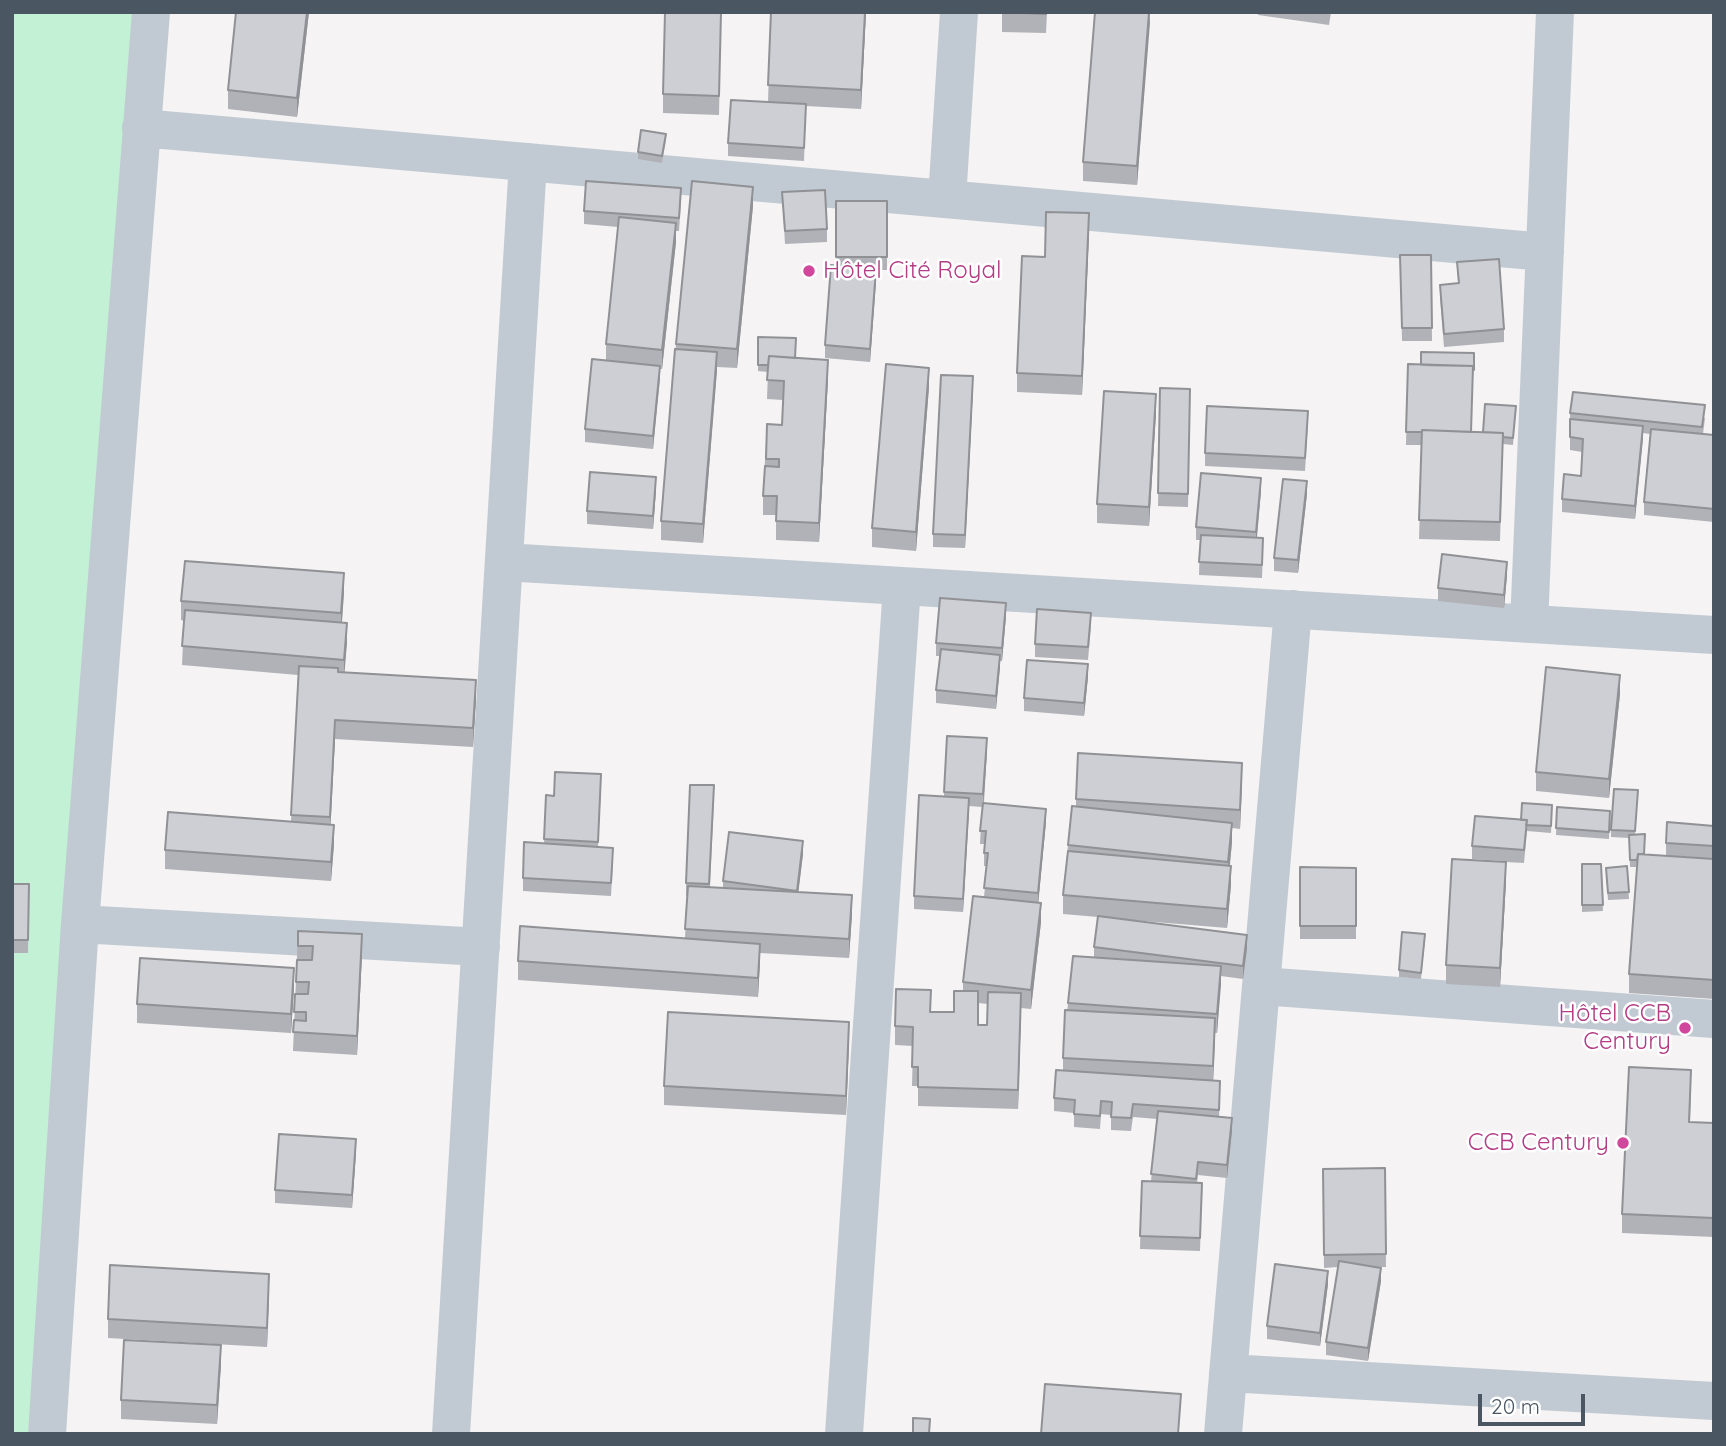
<!DOCTYPE html>
<meta charset="utf-8">
<style>
body{margin:0}
#map{position:relative;width:1726px;height:1446px;overflow:hidden;background:#f5f3f3;font-family:Quicksand,sans-serif}
canvas{display:block}
.frame{position:absolute;inset:0;border:14px solid #4a5661;pointer-events:none}
.scale{position:absolute;left:1478px;top:1394px;width:107px;height:32px;box-sizing:border-box;border:4px solid #4a5661;border-top:0;padding-left:9px;font-size:21px;line-height:24px;white-space:nowrap;color:#4a5661;-webkit-text-stroke:5px #fff;paint-order:stroke}
</style>
<div id="map">
<canvas width="1726" height="1446"></canvas>
<div class="frame"></div>
<div class="scale">20 m</div>
</div>
<script>
const context = document.querySelector('canvas').getContext('2d');
context.lineJoin = 'round';
function fillPath(path, color) {
  context.fillStyle = color;
  context.fill(path, 'evenodd');
}
function trace(path, color, width, dash) {
  context.strokeStyle = color;
  context.lineWidth = width;
  context.lineCap = dash ? 'butt' : 'round';
  context.setLineDash(dash || []);
  context.stroke(path);
}
function drawText(font, color, halo, rows, align = 'center') {
  context.font = font + ' Quicksand,sans-serif';
  context.lineWidth = 5;
  context.setLineDash([]);
  context.textBaseline = 'middle';
  context.strokeStyle = halo;
  context.fillStyle = color;
  for (const [text, x, y, turn = 0] of rows) {
    context.save();
    context.translate(x, y);
    context.rotate((+turn || 0) * Math.PI / 180);
    context.textAlign = isNaN(turn) ? turn : align;
    if (halo) context.strokeText(text, 0, 0);
    context.fillText(text, 0, 0);
    context.restore();
  }
}
fillPath(new Path2D(`
 M12,12H137L28,1434H12Z`), '#c3f1d5');
trace(new Path2D(`
 M141,128L1545,252
 M947,199L959,12
 M504,562L1714,635
 M1529,624L1555,12
 M80,924L481,947
 M1261,986L1714,1019
 M1228,1373L1714,1401
 M47,1434L80,924L151,12
 M451,1434L528,162
 M844,1434L902,586
 M1223,1434L1293,609`), '#c1cad2', 38);
fillPath(new Path2D(`
 M309,12L297,117L228,109V90Z
 M721,12L719,115L663,113V94Z
 M771,12H866L861,109L806,106L804,161L728,156V143L768,102Z
 M1002,12H1047L1046,33L1002,32Z
 M1150,12L1137,185L1083,181V162Z
 M1258,12H1331L1329,25L1258,15Z
 M666,140L662,163L638,159V152Z
 M782,192L827,229V242L785,244Z
 M681,201L679,231H676V242L662,369H660L653,449L585,442V429L606,361V344L618,227L584,224V211Z
 M836,201H887V270H876L870,362L825,358V345L836,266Z
 M753,206L737,368L717,367L703,543L661,540V521L676,344Z
 M1089,232L1082,395L1017,392V373L1045,257Z
 M1400,255H1431L1432,341H1402Z
 M1457,262L1504,329V342L1444,347L1440,298V285L1458,283Z
 M758,337L796,358L828,379L819,542L776,540V515H763V496L767,424L782,425L783,400L767,399L768,372L758,371Z
 M1474,353L1471,432H1483L1516,406L1513,445L1503,444L1500,541L1419,539L1422,445H1406L1408,364L1421,365Z
 M929,387L916,551L872,547V528Z
 M1160,388L1190,389L1188,507L1158,506Z
 M973,389L965,548L933,547V534Z
 M1156,413L1149,526L1097,523V504Z
 M1570,413L1705,418L1703,434L1714,435V522L1644,515V502L1650,434L1643,433L1635,519L1562,512V499L1581,476L1582,452L1570,450Z
 M1308,424L1305,471L1205,466V453Z
 M656,490L653,529L587,524V511Z
 M1261,491L1257,538L1263,551L1262,578L1199,575L1200,540H1196V527Z
 M1307,494L1298,573L1274,571V558Z
 M1507,575L1504,608L1438,601V588Z
 M344,592L342,623L347,642L344,672L476,699L473,747L335,739L330,824L334,844L331,881L165,869V850L291,821L298,675L182,665L184,621L181,620V601Z
 M1006,616L1002,661H1000L996,709L936,703V690L940,656H936V643Z
 M1091,626L1088,660L1035,657V644Z
 M1088,677L1084,716L1024,711V698Z
 M1620,694L1609,798L1536,791V772Z
 M987,751L984,803L1046,822L1038,903L1041,922L1031,1009L1021,1008L1018,1109L918,1106V1086H912L913,1046L895,1045V1026L931,1012H954L963,991V982L984,897L987,866H984V844H980L982,807L969,806L963,912L914,909V896L944,797V792ZM978,1003L988,1004L987,1025H978Z
 M1242,782L1240,829L1232,828V842L1230,865L1231,885L1227,928L1119,919L1247,948L1243,979L1221,976L1217,1033H1215L1213,1080L1220,1094L1219,1117L1232,1131L1227,1178L1198,1175L1197,1183H1202L1200,1251L1140,1249L1142,1181H1151L1157,1119L1133,1117L1131,1131L1111,1130V1115L1101,1114L1100,1129L1074,1127V1113L1054,1111V1098L1063,1070V1058L1068,1003L1094,957V947L1098,917L1063,914V895L1068,845L1076,807V799Z
 M601,787L598,847L613,860L611,896L523,891V878L544,844L546,795L554,796Z
 M1638,790L1635,835L1645,854L1666,856V843L1714,826V999L1629,993V974L1637,867H1630L1629,838L1611,837V830Z
 M714,798L710,887L723,888V881L803,854L798,892L852,914L849,958L760,953L758,997L518,980V961L685,938L687,896H686V883Z
 M1557,807L1610,811L1609,839L1556,835Z
 M1552,812L1551,833L1527,831L1524,863L1506,862V881L1500,987L1446,984V965L1504,861L1472,859V846L1521,820Z
 M1582,864H1601L1603,911L1582,912Z
 M1627,866L1629,899L1608,900L1606,874Z
 M1300,867L1356,868V939H1300Z
 M12,884H29L28,953H12Z
 M298,931L362,953L357,1055L293,1051Z
 M1425,940L1421,979L1399,977V970Z
 M294,987L291,1033L137,1023V1004Z
 M849,1041L846,1115L664,1105V1086Z
 M1691,1089L1690,1122L1714,1123V1237L1622,1233V1214Z
 M356,1152L352,1208L275,1203V1190Z
 M1385,1168L1386,1267H1373L1381,1281L1368,1361L1326,1355V1342L1338,1267L1324,1268L1323,1169Z
 M1328,1284L1320,1346L1267,1339V1326Z
 M269,1293L267,1347L108,1338V1319Z
 M221,1364L217,1424L121,1419V1400Z`), '#b0b2b7');
fillPath(new Path2D(`
 M307,12H309L297,117V98Z
 M865,12H866L861,109V90Z
 M1149,12L1150,23L1137,185V166Z
 M753,187V206L737,368V349Z
 M1089,213V232L1082,395V376Z
 M676,223V242L662,369V350Z
 M876,269V282L870,362V349Z
 M717,352V371L703,543V524Z
 M828,360V379L819,542V523Z
 M660,366V379L653,449V436Z
 M929,368V387L916,551V532Z
 M973,376V389L965,548V535Z
 M1156,394V413L1149,526V507Z
 M1643,426V439L1635,519V506Z
 M656,477V490L653,529V516Z
 M1261,478V491L1256,545V532Z
 M1307,481V494L1298,573V560Z
 M1507,562V575L1504,608V595Z
 M344,573V592L341,632V613Z
 M1006,603V616L1002,661V648Z
 M347,623V642L344,679V660Z
 M1000,655V668L996,709V696Z
 M1088,664V677L1084,716V703Z
 M1620,675V694L1609,798V779Z
 M476,680V699L473,747V728Z
 M335,720V739L330,836V817Z
 M987,738V751L983,807V794Z
 M1242,763V782L1240,829V810Z
 M969,798V811L963,912V899Z
 M1046,809V822L1038,906V893Z
 M1232,823V842L1228,881V862Z
 M334,825V844L331,881V862Z
 M803,841V854L797,904V891Z
 M1506,862V881L1500,987V968Z
 M1231,866V885L1227,928V909Z
 M852,895V914L849,958V939Z
 M1041,903V922L1031,1009V990Z
 M362,934V953L357,1055V1036Z
 M1247,935V948L1243,979V966Z
 M760,944V963L758,997V978Z
 M1221,966V985L1217,1033V1014Z
 M294,968V987L291,1033V1014Z
 M1021,993V1012L1018,1109V1090Z
 M1215,1018V1037L1213,1085V1066Z
 M849,1022V1041L846,1115V1096Z
 M1232,1118V1131L1227,1178V1165Z
 M356,1139V1152L352,1208V1195Z
 M1381,1268V1281L1368,1361V1348Z
 M1328,1271V1284L1320,1346V1333Z
 M269,1274V1293L267,1347V1328Z
 M221,1345V1364L217,1424V1405Z`), '#909195');
const building = new Path2D(`
 M236,12H307L297,98L228,90Z
 M665,12H721L719,96L663,94Z
 M771,12H865L861,90L768,85Z
 M1002,12H1046V14Z
 M1095,12H1149L1137,166L1083,162Z
 M731,100L806,104L804,148L728,143Z
 M641,130L666,134L662,156L638,152Z
 M586,181L681,188L679,218L584,211Z
 M692,181L753,187L737,349L676,344Z
 M825,190L827,229L785,231L782,192Z
 M836,201H887V257H836Z
 M1046,212L1089,213L1082,376L1017,373L1022,256L1045,257Z
 M619,217L676,223L662,350L606,344Z
 M1400,255H1431L1432,328H1402Z
 M1499,259L1504,329L1444,334L1440,285L1459,283L1457,262Z
 M831,265L876,269L870,349L825,345Z
 M758,337L796,338L795,358L769,356L768,365H758Z
 M675,349L717,352L703,524L661,521Z
 M1421,352L1474,353V370L1473,366L1421,365Z
 M769,356L828,360L819,523L776,521L777,496H763L765,466L779,467V459H766L767,424L782,425L784,381L767,380Z
 M592,359L660,366L653,436L585,429Z
 M886,364L929,368L916,532L872,528Z
 M1408,364L1473,366L1471,432L1422,430V432H1406Z
 M941,375L973,376L965,535L933,534Z
 M1160,388L1190,389L1188,494L1158,493Z
 M1104,391L1156,394L1149,507L1097,504Z
 M1573,392L1705,405L1702,427L1570,413Z
 M1485,404L1516,406L1513,438L1503,437V433L1483,432Z
 M1207,406L1308,411L1305,458L1205,453Z
 M1570,419L1643,426L1635,506L1562,499L1564,474L1581,476L1583,439L1570,437Z
 M1651,429L1714,435V509L1644,502Z
 M1422,430L1503,433L1500,522L1419,520Z
 M590,472L656,477L653,516L587,511Z
 M1201,473L1261,478L1256,532L1196,527Z
 M1283,479L1307,481L1298,560L1274,558Z
 M1201,535L1263,538L1262,565L1199,562Z
 M1442,554L1507,562L1504,595L1438,588Z
 M185,561L344,573L341,613L181,601Z
 M940,598L1006,603L1002,648L936,643Z
 M1037,609L1091,613L1088,647L1035,644Z
 M185,610L347,623L344,660L182,646Z
 M941,649L1000,655L996,696L936,690Z
 M1027,660L1088,664L1084,703L1024,698Z
 M299,666L338,668V672L476,680L473,728L335,720L330,817L291,815Z
 M1546,667L1620,675L1609,779L1536,772Z
 M947,736L987,738L983,794L944,792Z
 M1078,753L1242,763L1240,810L1076,799Z
 M555,772L601,774L598,842L544,839L546,795L554,796Z
 M690,785H714L709,884L686,883Z
 M1614,789L1638,790L1635,831L1611,830Z
 M919,795L969,798L963,899L914,896Z
 M983,803L1046,809L1038,893L984,888L988,853H984L986,831H980Z
 M1522,803L1552,805L1551,826L1526,825L1527,820H1521Z
 M1072,806L1232,823L1228,862L1068,845Z
 M1557,807L1610,811L1609,832L1556,828Z
 M168,812L334,825L331,862L165,850Z
 M1475,816L1527,820L1524,850L1472,846Z
 M1667,822L1714,826V846L1666,843Z
 M729,832L803,841L797,891L723,881Z
 M1645,834L1644,854H1638L1637,860H1630L1629,835Z
 M524,842L613,848L611,883L523,878Z
 M1068,851L1231,866L1227,909L1063,895Z
 M1638,854L1714,859V980L1629,974Z
 M1452,859L1506,862L1500,968L1446,965Z
 M1582,864H1601L1603,905H1582Z
 M1627,866L1629,892L1608,893L1606,868Z
 M1300,867L1356,868V926H1300Z
 M12,884H29L28,940H12Z
 M688,886L852,895L849,939L685,929Z
 M973,896L1041,903L1031,990L963,982Z
 M1098,916L1247,935L1243,966L1094,947Z
 M520,926L760,944L758,978L518,961Z
 M298,931L362,934L357,1036L293,1032L294,1020L306,1021V1012H294L295,994H308L309,982H296L297,960H312L313,946H298Z
 M1402,932L1425,934L1421,973L1399,970Z
 M1073,956L1221,966L1217,1014L1068,1003Z
 M140,958L294,968L291,1014L137,1004Z
 M896,989L931,990L930,1012H954V991H978V1025H987L988,992L1021,993L1018,1090L918,1087V1067H912L913,1027L895,1026Z
 M1065,1010L1215,1018L1213,1066L1063,1058Z
 M668,1012L849,1022L846,1096L664,1086Z
 M1629,1067L1691,1070L1689,1122L1714,1123V1218L1622,1214Z
 M1056,1070L1220,1081L1219,1110L1133,1104L1131,1118L1111,1117L1112,1102L1101,1101L1100,1116L1074,1114L1075,1100L1054,1098Z
 M1158,1111L1232,1118L1227,1165L1198,1162L1196,1179L1151,1174Z
 M279,1134L356,1139L352,1195L275,1190Z
 M1385,1168L1386,1254L1324,1255L1323,1169Z
 M1142,1181L1202,1183L1200,1238L1140,1236Z
 M1339,1261L1381,1268L1368,1348L1326,1342Z
 M1275,1264L1328,1271L1320,1333L1267,1326Z
 M110,1265L269,1274L267,1328L108,1319Z
 M124,1340L221,1345L217,1405L121,1400Z
 M1045,1384L1181,1394L1178,1434H1041Z
 M913,1418L930,1419L929,1434H913Z
 M238,1433V1434H149Z`);
fillPath(building, '#cdcfd5');
trace(building, '#909195', 2);
for (const [x, y, r, color] of [
 [809,271,7,"#d1479c"],
 [1685,1028,7,"#d1479c"],
 [1623,1143,7,"#d1479c"]
]) {
  const dot = new Path2D();
  dot.arc(x, y, r, 0, 2 * Math.PI);
  context.fillStyle = color;
  context.fill(dot);
  trace(dot, '#fff', 2.5);
}
drawText('24px', '#b23c85', '#fff', [
 ["Hôtel Cité Royal",823,271,"left"],
 ["Hôtel CCB",1671,1014],
 ["Century",1671,1042],
 ["CCB Century",1609,1143]
], 'right');
</script>
